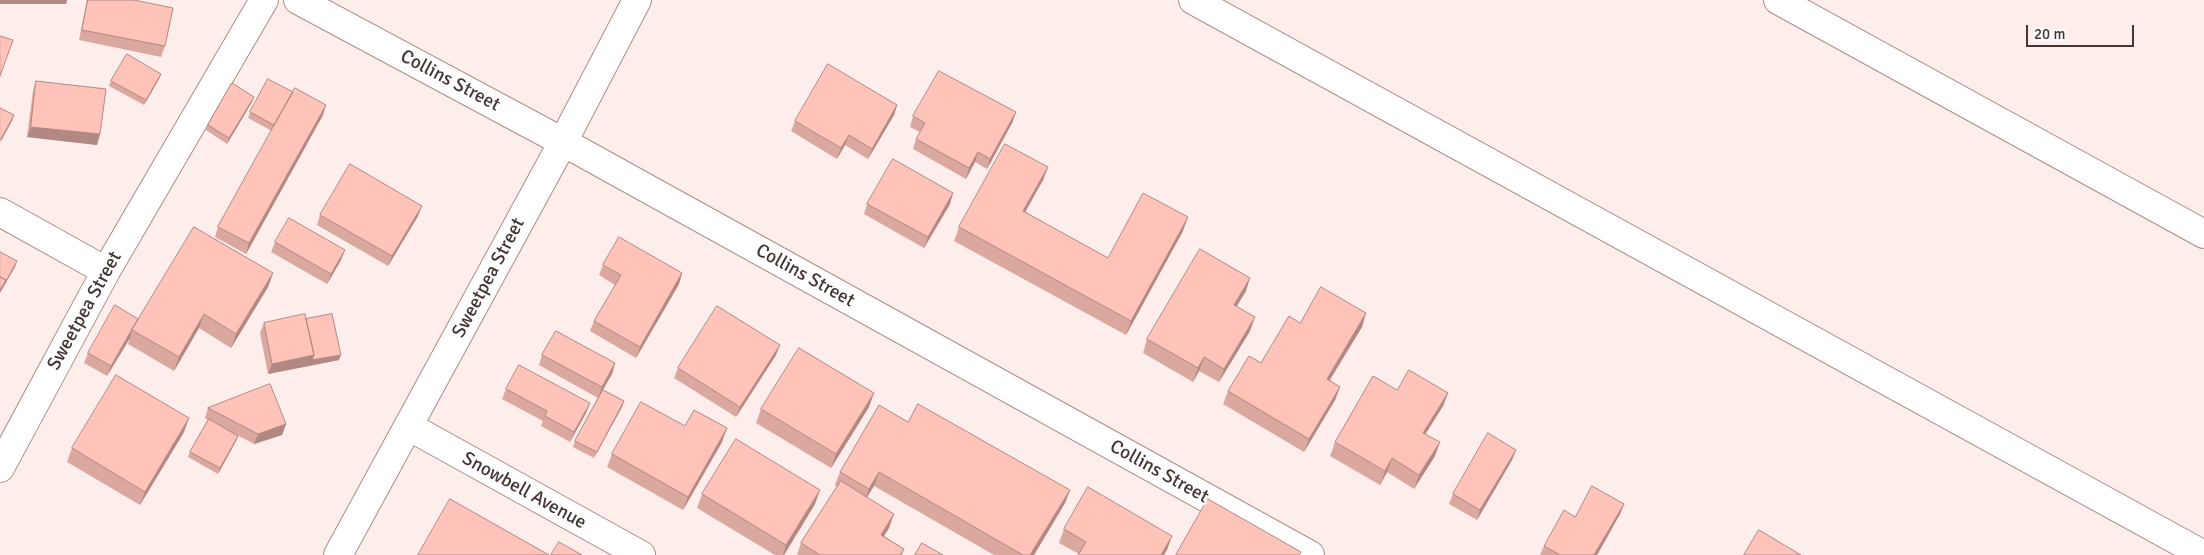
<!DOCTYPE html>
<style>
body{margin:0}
#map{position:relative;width:2204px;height:555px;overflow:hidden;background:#fdedeb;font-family:Signika,sans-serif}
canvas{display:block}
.scale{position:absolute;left:2026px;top:25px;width:108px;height:22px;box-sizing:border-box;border:2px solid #443533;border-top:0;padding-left:6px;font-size:15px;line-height:18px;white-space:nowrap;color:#443533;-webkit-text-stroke:4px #fefefe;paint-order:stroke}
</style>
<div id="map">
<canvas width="2204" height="555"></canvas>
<div class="scale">20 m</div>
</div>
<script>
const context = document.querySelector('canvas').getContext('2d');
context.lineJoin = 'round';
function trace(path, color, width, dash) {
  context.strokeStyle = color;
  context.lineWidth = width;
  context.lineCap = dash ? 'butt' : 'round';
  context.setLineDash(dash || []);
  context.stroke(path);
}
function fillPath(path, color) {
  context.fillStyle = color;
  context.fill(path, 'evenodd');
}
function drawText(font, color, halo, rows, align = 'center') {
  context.font = font + ' Signika,sans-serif';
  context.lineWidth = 5;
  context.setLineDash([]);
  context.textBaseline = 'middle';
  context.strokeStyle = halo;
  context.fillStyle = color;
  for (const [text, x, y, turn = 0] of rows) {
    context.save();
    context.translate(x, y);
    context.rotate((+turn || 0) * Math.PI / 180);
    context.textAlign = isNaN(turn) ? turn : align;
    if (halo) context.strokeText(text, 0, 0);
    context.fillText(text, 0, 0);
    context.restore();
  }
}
const minor = new Path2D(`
 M298,0L563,142L1310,555
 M1193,0L2204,555
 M1778,0L2204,234
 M0,212L106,271
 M408,426L641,555
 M0,468L106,271L264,0
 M338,555L563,142L637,0`);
trace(minor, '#af8c87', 30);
trace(minor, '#fff', 28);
fillPath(new Path2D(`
 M87,0H134L165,46L161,57L79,40Z
 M161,74L159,79L144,105L109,86L111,81Z
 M36,81L100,134L97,145L27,137L33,91Z
 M252,102L227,144L206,130L208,125Z
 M897,105L894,115L868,159L845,145L837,159L791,131L795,121Z
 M250,112L323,115L246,254L215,237L218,227L272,131L248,118Z
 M1016,112L1012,123L987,169L975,162L966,179L913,149L916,139L920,132L910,127L913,116Z
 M1048,167L1043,180L1025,212L1108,258L1183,231L1126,335L954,241L959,227Z
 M867,204H950L924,248L864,214Z
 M320,215L418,216L388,266L317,225Z
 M275,242L341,260L327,284L271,252Z
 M603,265L682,273L679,284L636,358L590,331L594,321L615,285L599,275Z
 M273,273L268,287L231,348L199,328L174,371L128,344L130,338L107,376L84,363L88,353L138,319Z
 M1246,291L1236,307L1250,331L1219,382L1199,371L1193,382L1143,353L1147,339Z
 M306,319L339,360L268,374L260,333L264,323Z
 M1300,323L1362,327L1330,380L1340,387L1335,400L1304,452L1223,404L1228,391L1261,363Z
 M542,355L615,363L612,374L603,390L624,401L622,407L594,458L573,447L575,441L598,398L539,365Z
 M776,355L736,417L674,378L678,368Z
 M506,389L590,403L586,413L570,442L541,426L543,421L502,399Z
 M1397,390L1448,393L1443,406L1425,434L1435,456L1414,489L1387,472L1380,485L1330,456L1335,442Z
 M869,407L831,468L756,423L761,409Z
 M208,408L286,424L282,435L254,444L237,435L238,436L236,441L218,474L188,457L190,452L208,420L205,418Z
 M908,422L1070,490L1065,503L1034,555H994L874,486L867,497L889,528L884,536L904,549L902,555H797L801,543L837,487L835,485L840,472Z
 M685,426L722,442L683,510L607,467L612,454Z
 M184,432L140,505L67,462L72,448Z
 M1516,450L1512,460L1477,520L1449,504L1453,494Z
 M702,494L815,504L784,555H775L697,508Z
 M1624,504L1620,514L1597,555H1540L1544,546L1575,517Z
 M1064,529L1167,550L1079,554L1059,543Z`), '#dba8a0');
fillPath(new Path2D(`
 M0,0H67L66,4H0Z
 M161,74L159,79L144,105L146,100Z
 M254,97L252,102L227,144L229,138Z
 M326,105L323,115L246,254L249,243Z
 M897,105L894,115L868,159L872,149Z
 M1016,112L1012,123L987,169L990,159Z
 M14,115L12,121L0,143L1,139Z
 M31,127L100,134L97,145L27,137Z
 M849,135L845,145L837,159L841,148Z
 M978,152L975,162L966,179L969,168Z
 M1048,167L1043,180L1018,225L1023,211Z
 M953,193L950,204L924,248L928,237Z
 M422,206L418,216L388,266L392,256Z
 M1188,217L1183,231L1126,335L1131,321Z
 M345,250L341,260L327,284L331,274Z
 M17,261L15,267L0,293V290Z
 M273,273L268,287L231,348L236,334Z
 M682,273L679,284L636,358L640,347Z
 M1250,278L1246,291L1229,319L1234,305Z
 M1366,313L1362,327L1322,392L1327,379Z
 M204,314L199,328L174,371L179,357Z
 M1255,317L1250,331L1219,382L1224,369Z
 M138,319L132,330L130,338L107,376L111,366Z
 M780,345L776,355L736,417L740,407Z
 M314,355H341L339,360L268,374L272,364Z
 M1204,357L1199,371L1193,382L1198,368Z
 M615,363L612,374L598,398L602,387Z
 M1340,387L1335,400L1304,452L1309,439Z
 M874,393L869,407L831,468L836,454Z
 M1448,393L1443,406L1418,446L1423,433Z
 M624,401L622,407L594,458L597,452Z
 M590,403L586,413L570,442L574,432Z
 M189,418L184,432L140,505L145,492Z
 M286,424L282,435L254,444L258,434Z
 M727,428L722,442L683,510L688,497Z
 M238,436L236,441L218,474L220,468Z
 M1440,442L1435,456L1414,489L1419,475Z
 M1516,450L1512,460L1477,520L1480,510Z
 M1392,458L1387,472L1380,485L1385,471Z
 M879,472L874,486L864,502L869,489Z
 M820,490L815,504L784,555H783L786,545Z
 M1070,490L1065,503L1034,555H1030Z
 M1624,504L1620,514L1597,555H1594Z
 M894,514L889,528L876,548L881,535Z
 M1172,536L1167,550L1164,555H1161Z`), '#b28882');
const building = new Path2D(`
 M88,0H134L173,8L165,46L82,30Z
 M0,36L13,40L0,76Z
 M127,54L161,74L146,100L111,81Z
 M828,64L897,105L872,149L849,135L841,148L795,121Z
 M939,71L1016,112L990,159L978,152L969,168L916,139L925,123L913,116Z
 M268,79L293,92L274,125L250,112Z
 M36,81L106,89L100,134L31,127Z
 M232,83L254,97L229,138L208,125Z
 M295,88L326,105L249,243L218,227Z
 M0,108L14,115L1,139H0Z
 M1005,144L1048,167L1023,211L1108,258L1143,193L1188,217L1131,321L959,227Z
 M893,159L953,193L928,237L867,204Z
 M350,164L422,206L392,256L320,215Z
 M289,218L345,250L331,274L275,242Z
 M194,227L273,273L236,334L204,314L179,357L132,330Z
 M619,237L682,273L640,347L594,321L621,275L603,265Z
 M1200,249L1250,278L1234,305L1255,317L1224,369L1204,357L1198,368L1147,339Z
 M0,252L17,261L4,285L6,280L0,277Z
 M0,277L6,280L0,290Z
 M1321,287L1366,313L1327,379L1340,387L1309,439L1228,391L1249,356L1261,363L1289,316L1300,323Z
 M115,305L138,319L111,366L88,353Z
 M717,306L780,345L740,407L678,368Z
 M305,314L314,355L272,364L264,323Z
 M332,314L341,355L312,360L314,355L306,319Z
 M556,331L615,363L602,387L542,355Z
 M799,348L874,393L836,454L761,409Z
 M519,365L590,403L574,432L545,416L547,411L506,389Z
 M1409,370L1448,393L1423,433L1440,442L1419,475L1392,458L1385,471L1335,442L1373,376L1397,390Z
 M116,375L189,418L145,492L72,448Z
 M270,384L286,424L258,434L208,408Z
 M603,390L624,401L597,452L575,441Z
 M641,402L685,426L694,410L727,428L688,497L612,454Z
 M918,404L1070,490L1030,555H1023L879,472L869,489L840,472L879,405L908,422Z
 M209,419L238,436L220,468L190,452Z
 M1488,433L1516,450L1480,510L1453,494Z
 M736,439L820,490L786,545L702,494Z
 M841,481L894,514L881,535L904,549L900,555H820L801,543Z
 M1592,486L1624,504L1594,555H1560L1544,546L1564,510L1575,517Z
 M1088,487L1172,536L1161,555H1078L1086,542L1064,529Z
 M450,499L549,555H418Z
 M1208,499L1301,552L1299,555H1176Z
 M1759,530L1801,555H1744Z
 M559,542L582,555H551Z
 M922,543L943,555H915Z`);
fillPath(building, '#ffc3ba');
trace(building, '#b28882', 1);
drawText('19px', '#443533', '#fefefe', [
 ["Collins Street",450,81,28],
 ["Collins Street",805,276,29],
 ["Sweetpea Street",489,278,-62],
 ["Sweetpea Street",85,311,-61],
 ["Collins Street",1159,472,29],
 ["Snowbell Avenue",524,491,29]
]);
</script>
